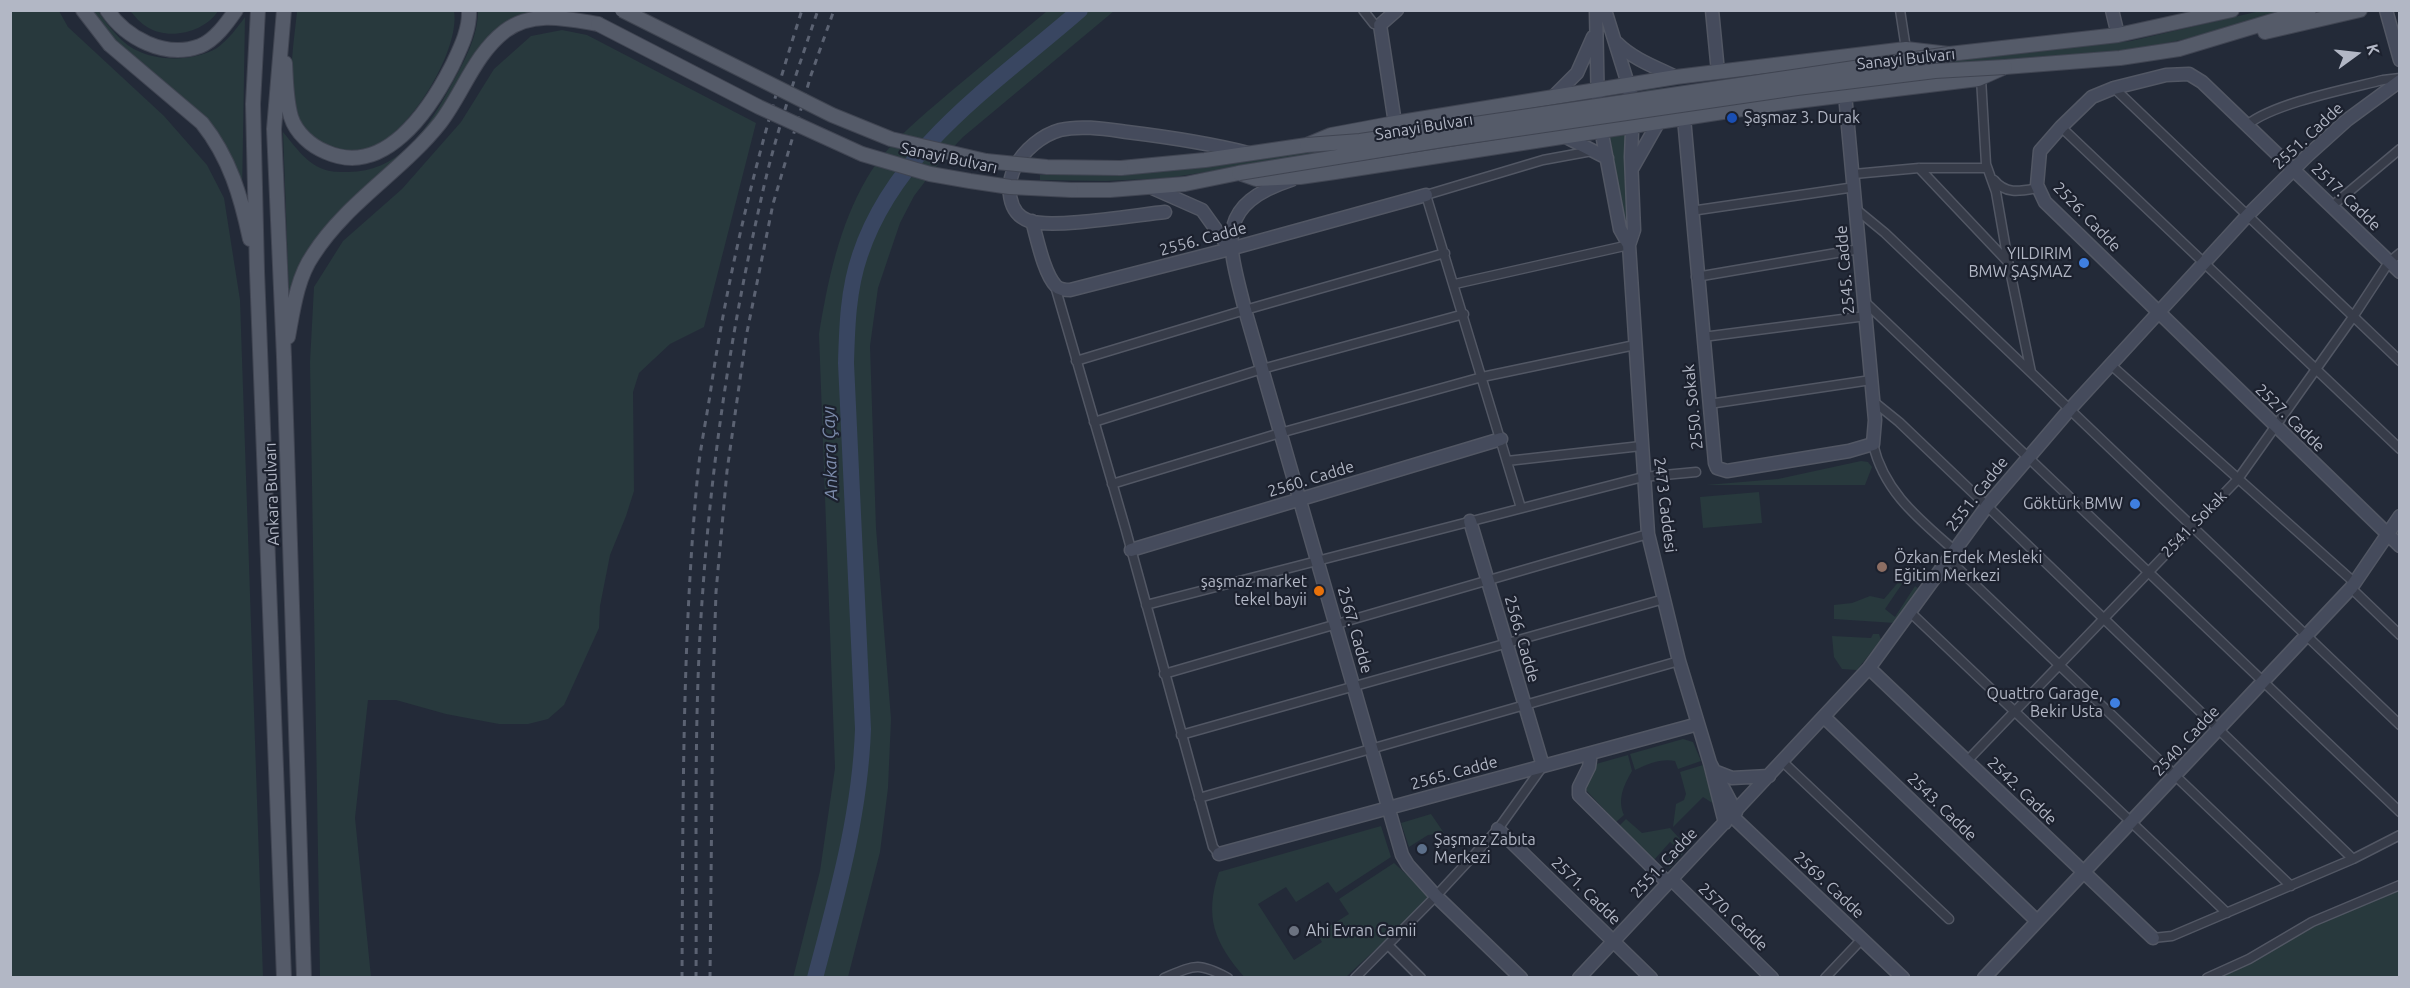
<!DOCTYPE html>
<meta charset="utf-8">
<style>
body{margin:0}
#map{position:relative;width:2410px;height:988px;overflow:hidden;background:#232a38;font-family:Ubuntu,sans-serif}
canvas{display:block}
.frame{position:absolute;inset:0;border:12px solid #b2b7c5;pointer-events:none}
.north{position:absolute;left:2326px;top:24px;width:60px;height:60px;-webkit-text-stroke:4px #1c212e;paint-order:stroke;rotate:75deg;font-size:16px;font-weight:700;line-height:24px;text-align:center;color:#b2b7c5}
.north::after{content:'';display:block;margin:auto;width:21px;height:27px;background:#b2b7c5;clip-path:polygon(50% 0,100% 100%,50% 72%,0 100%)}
</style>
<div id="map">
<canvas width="2410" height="988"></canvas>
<div class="frame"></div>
<div class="north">K</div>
</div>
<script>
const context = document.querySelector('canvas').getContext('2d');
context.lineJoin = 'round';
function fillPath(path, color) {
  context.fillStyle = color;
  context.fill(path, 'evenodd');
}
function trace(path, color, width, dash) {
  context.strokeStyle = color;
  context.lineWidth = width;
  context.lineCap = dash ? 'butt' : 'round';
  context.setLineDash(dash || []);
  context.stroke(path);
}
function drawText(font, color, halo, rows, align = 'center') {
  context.font = font + ' Ubuntu,sans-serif';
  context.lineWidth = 4.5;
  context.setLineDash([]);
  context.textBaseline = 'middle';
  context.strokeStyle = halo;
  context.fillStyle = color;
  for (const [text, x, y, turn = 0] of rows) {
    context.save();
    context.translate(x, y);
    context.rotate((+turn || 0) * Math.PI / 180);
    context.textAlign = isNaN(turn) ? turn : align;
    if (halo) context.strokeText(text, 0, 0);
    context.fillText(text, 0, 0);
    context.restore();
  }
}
fillPath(new Path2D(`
 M10,11H59L68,27L164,116L207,165L224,198L240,300L263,977H11Z
 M88,11H98C106,23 122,44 136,50C159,62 195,61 217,48C228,40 237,28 245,17L242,196L212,140L132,61Z
 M130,11H218C205,32 169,41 147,27C140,23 135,16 130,11Z
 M297,11H454C461,51 404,145 361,151C350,153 340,150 330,147C318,142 305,131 300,120C285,87 294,45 297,11Z
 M478,11H542L519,19L447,111L311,254L289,294L283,132C294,145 306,163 323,169C330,172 339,172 346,172C397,173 425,133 448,91C461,67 478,39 478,11Z
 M1047,11H1114L963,137L943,158L914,196L900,223L878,288L870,346L876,528L891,719L888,788L880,852L848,977L793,978L820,871L835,768L819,334C828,280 839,226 867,178C887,144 920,118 949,93C982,66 1014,38 1047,11Z
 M2260,11H2295L2181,40L2136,49L1649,105L1646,90L2131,41Z
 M562,30L587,35L756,123L704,327L670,344L639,373L633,392L634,491L626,516L610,555L600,606L599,628L564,705L548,719L528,724H499L446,714L396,700H368L355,818L371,977H320L310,362L314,287L343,241L402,189L461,122L494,69L531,36Z
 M1580,96L1582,114L1167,178L1105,181L1040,180V175L1134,173L1194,167L1544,108Z
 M1626,133L1628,233L1626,234L1610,136Z
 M1861,461L1868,462L1872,467L1865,485H1706L1778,479Z
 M1759,492L1762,523L1703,528L1700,497Z
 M1901,579L1904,581L1885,609L1895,617L1915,586L1919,589L1895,623L1834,619V605L1852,603L1870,596L1884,599Z
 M1873,634H1879L1881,640L1857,670L1842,669L1834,657L1832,636L1871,638Z
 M1683,739L1693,742L1701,761L1678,769L1675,761C1662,758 1647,764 1635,770L1630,754Z
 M1628,755L1632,771C1624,785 1617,799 1624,815L1616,822L1585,789L1596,764Z
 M1703,765L1714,804L1703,797L1673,827L1676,804L1684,800L1686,794L1680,772Z
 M1431,814L1444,833L1428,835L1409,847L1401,823Z
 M1626,819L1642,833L1670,828L1688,848L1670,868L1665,863L1678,849L1670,842L1654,860L1619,826Z
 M1381,826L1391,857L1336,893L1328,882L1296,902L1286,887L1258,904L1294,960L1322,942L1317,934L1349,914L1339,899L1394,863L1431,897L1424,904L1346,977L1245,978C1214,942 1204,917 1219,872Z
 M2399,885V977L2207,978L2312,922Z`), '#28393d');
trace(new Path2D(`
 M815,978C837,895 860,815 863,729L846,363C847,327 848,290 860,255C896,147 998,82 1080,10`), '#394661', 16);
const street = new Path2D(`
 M1363,10L1374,24L1380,25
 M1900,10L1906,49
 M1981,78L1986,164L1996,192L2008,261L2031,372
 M2114,88L2400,361
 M2247,125C2274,103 2347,89 2383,80L2400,78
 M2061,127L2400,449
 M1919,168L2007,261
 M1854,174L1919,168H1987
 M1994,180C2006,195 2021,191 2038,188
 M2332,206L2400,149
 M1857,210L1885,233L2400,725
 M1691,211L1855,187
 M1696,277L1860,249
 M1455,284L1629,245
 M1055,286L1125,527L1213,847L1219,854
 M1865,302L2400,812
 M1703,337L1866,316
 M1076,361L1245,310L1445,253
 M2111,365L2355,583
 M1873,401L1899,422L1987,506L2353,859
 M1709,404L1871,380
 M1094,422L1262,369L1464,314
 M1873,444C1884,492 1919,519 1954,550
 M1507,461L1641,446
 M1112,484L1280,433L1482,377L1635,345
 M1521,508L1426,195L1543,160L1592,151
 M1948,559L2291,886
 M2351,588L2400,635
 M1146,605L1643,477L1696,472
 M1911,613L2227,913
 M1164,674L1648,534
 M1181,735L1664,599
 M1967,761L2238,479L2353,317L2389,262L2400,253
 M1783,762L1949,919
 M1199,798L1679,661
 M2153,938L2172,936L2353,859L2400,835
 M1388,945L1421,978
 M1164,978C1195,965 1198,962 1228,978
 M1355,978L1436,896L1498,829L1543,766
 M1825,978L1862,939
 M2207,978L2249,959L2312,922L2400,885`);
const secondary = new Path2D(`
 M1596,10L1598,113L1620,229L1629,245
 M1605,10L1628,84L1633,107L1631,157L1634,230L1629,245L1648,534L1679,661L1710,763
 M1712,10L1718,72
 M2112,10L2118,35
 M2386,10L2400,60
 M1617,43C1633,59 1655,67 1676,77
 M1553,97L1577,73L1593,37
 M1684,118L1715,463L1717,468L1727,471L1849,451L1873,444L1875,420L1845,94
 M1395,123L1380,25L1397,10
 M1566,137L1607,158
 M1633,167L1658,123
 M1291,180C1212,206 1229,245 1245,310L1402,855L1408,865L1436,896L1521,978
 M1150,187L1202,210L1230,249
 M1165,212C1136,215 1054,229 1029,221C1007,213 1006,185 1015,167C1024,150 1042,135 1060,130C1081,125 1105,129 1127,132C1168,137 1208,143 1248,153
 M1032,221C1037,238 1044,274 1056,286C1060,290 1065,290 1070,290L1230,249L1426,195
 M2400,272L2202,82L2189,74L2166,75L2114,88L2092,97L2061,127L2040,151L2037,185L2045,202L2400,546
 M1470,521L1543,766
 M1131,550L1501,439
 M1869,668L2153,938
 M1824,717L2037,921
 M1591,753L1589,767L1579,787V795L1668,883
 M1714,771L1732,778L1769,776
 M1732,816L1903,978
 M1725,823L1710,763L1736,812
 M1498,829L1651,978
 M1219,854L1698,724
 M1672,880L1772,978
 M1579,978L1869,668L1987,506L2070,409L2247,216L2307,156L2347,120L2400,81
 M1984,978L2351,588L2400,516`);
const primary = new Path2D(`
 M83,10L110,45L202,123C230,158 241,197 250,239
 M107,10C126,38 165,59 200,46C215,40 227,23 236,10
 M258,10L253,104L257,271L284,978
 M284,10L274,129L284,357L304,978
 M2265,32L2360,10
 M285,63C286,81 286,100 291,117C296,133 311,146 326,152C384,178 429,111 452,66C460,49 470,30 469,10
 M1121,168L1205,160L1307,145L1331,135L1395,123L1676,77L1906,49L1949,54L2118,35L2232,10
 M1071,190H1110L1185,184L1239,173L1256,179L1300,177L1335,172L1781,103L1978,79L2005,67L2120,58L2179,49L2309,10
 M288,337C293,310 297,278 313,255C346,203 402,171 440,123C463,93 474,55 505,31C533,10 568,19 598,24`);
trace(street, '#525764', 11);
trace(secondary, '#525764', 15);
trace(primary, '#404552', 16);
trace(street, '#373c49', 8);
trace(secondary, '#454b5c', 12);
trace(primary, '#555b69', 14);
trace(new Path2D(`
 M682,978C683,808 682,639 698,471C701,443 707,416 711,388C730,260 762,134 802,10
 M696,978C697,848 693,717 703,588C712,459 731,331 760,204C774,138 796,74 818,10
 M710,978L713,687L716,592L727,471L746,337L773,204L811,75L834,10`), '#5b6272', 3, [6, 6]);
const primaryBridge = new Path2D(`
 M622,10L832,115L891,139L986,161L1047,167L1121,168
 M598,24L759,107L862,154L930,174L970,181L1010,187L1071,190
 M1307,145L1360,141L1949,54
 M1239,173L1442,140L1797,88L1935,71L2005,67`);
trace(primaryBridge, '#404552', 16, []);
trace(primaryBridge, '#555b69', 14);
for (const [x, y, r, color] of [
 [1732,118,6,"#1a4fb4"],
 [2084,263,6,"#3f7fe0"],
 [2135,504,6,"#3f7fe0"],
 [1882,567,6,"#8d6e63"],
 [1319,591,6,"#e8710a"],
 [2115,703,6,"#3f7fe0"],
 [1422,849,6,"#5c6f8a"],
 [1294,931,6,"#6b7280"]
]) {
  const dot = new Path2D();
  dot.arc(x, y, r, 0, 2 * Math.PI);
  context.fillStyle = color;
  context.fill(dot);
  trace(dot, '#1c212e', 2);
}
drawText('16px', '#b2b7c5', '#1c212e', [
 ["Sanayi Bulvarı",1906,59,-6],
 ["Sanayi Bulvarı",1424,127,-9],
 ["2551. Cadde",2308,136,-43],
 ["Sanayi Bulvarı",949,158,12],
 ["2517. Cadde",2346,197,44],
 ["2526. Cadde",2087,217,46],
 ["2556. Cadde",1203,239,-15],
 ["2545. Cadde",1845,270,-95],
 ["2550. Sokak",1693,407,-96],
 ["2527. Cadde",2290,418,44],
 ["2560. Cadde",1311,479,-17],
 ["Ankara Bulvarı",272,494,-92],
 ["2551. Cadde",1977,494,-52],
 ["2473 Caddesi",1665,505,83],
 ["2541. Sokak",2194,524,-46],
 ["2567. Cadde",1355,630,74],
 ["2566. Cadde",1522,639,74],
 ["2540. Cadde",2186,741,-47],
 ["2565. Cadde",1454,773,-15],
 ["2542. Cadde",2022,791,44],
 ["2543. Cadde",1942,807,44],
 ["2551. Cadde",1664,863,-47],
 ["2569. Cadde",1829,885,43],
 ["2571. Cadde",1586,891,44],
 ["2570. Cadde",1733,917,44]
]);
drawText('16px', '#b2b7c5', '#1c212e', [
 ["Şaşmaz 3. Durak",1744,118],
 ["YILDIRIM",2072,254,"right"],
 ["BMW ŞAŞMAZ",2072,272,"right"],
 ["Göktürk BMW",2123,504,"right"],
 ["Özkan Erdek Mesleki",1894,558],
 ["Eğitim Merkezi",1894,576],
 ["şaşmaz market",1307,582,"right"],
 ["tekel bayii",1307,600,"right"],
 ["Quattro Garage,",2103,694,"right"],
 ["Bekir Usta",2103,712,"right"],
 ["Şaşmaz Zabıta",1434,840],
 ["Merkezi",1434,858],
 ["Ahi Evran Camii",1306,931]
], 'left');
drawText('italic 18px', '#7c8bab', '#1c212e', [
 ["Ankara Çayı",830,453,-92]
]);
</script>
